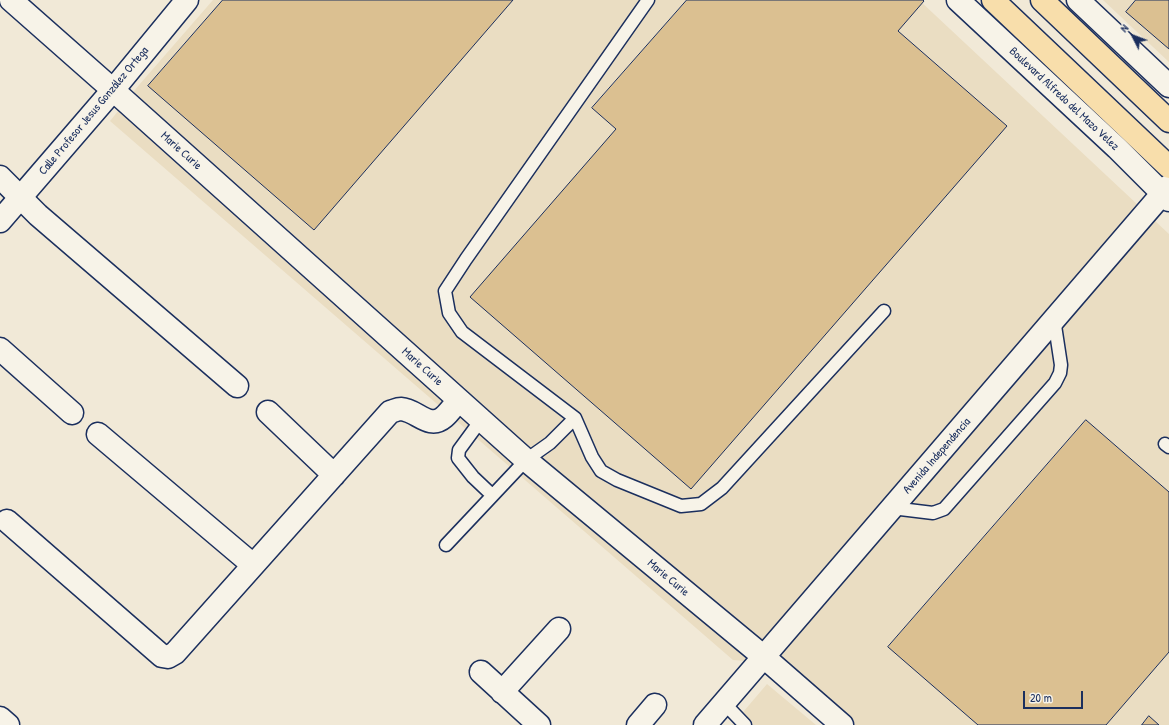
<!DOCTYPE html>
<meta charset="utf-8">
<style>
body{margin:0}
#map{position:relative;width:1169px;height:725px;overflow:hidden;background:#f1e9d7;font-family:"Patrick Hand",sans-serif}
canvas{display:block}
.north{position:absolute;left:1113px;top:16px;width:40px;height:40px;-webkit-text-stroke:3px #f7f3e8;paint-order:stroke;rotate:312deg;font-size:11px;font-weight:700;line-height:16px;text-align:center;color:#1b2f5e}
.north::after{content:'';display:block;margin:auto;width:14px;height:18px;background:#1b2f5e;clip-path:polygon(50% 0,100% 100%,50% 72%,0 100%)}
.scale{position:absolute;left:1023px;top:691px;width:60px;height:18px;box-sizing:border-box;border:2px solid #1b2f5e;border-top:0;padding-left:5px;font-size:12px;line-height:14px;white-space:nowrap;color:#1b2f5e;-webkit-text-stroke:3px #f7f3e8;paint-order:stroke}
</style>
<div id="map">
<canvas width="1169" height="725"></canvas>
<div class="north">N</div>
<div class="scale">20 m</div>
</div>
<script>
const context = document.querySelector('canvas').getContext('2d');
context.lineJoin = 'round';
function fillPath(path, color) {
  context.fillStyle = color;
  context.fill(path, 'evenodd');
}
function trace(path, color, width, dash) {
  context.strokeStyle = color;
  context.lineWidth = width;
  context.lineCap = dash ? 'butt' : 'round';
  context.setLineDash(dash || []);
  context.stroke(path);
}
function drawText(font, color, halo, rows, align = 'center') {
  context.font = font + ' "Patrick Hand",sans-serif';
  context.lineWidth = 4;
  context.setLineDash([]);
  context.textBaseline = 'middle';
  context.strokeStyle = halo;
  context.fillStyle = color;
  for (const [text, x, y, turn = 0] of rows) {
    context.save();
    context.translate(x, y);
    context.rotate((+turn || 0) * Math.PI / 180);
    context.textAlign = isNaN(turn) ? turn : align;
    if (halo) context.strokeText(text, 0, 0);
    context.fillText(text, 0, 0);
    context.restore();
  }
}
fillPath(new Path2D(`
 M213,0H919L1169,234V725H833L759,662L733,660L110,121L139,85Z
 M1103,0H1169V62Z
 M767,684L816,725H732Z`), '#eaddc2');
const building = new Path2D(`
 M223,0H513L314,230L148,86Z
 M687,0H923L924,1L898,31L1007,126L691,489L470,297L616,129L592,108Z
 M1136,0H1169V49L1126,12Z
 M1086,420L1169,492V652L1106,725H978L888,647Z
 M1149,716L1159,725H1142Z`);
fillPath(building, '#dbc091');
trace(building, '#1b2f5e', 1);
const service = new Path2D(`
 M648,0L466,259L445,291L449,313L462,332L575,418L592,457L601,471L617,480L681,506L701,504L722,488L884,311
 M481,420L459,450L458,458L473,477L492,495
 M1165,444L1169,447
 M892,508L933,513L944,509L1055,383L1060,373L1061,365L1054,319
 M446,545L526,460L550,443L575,418
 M724,703L745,725`);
const minor = new Path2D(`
 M11,0L113,90L526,460L764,657L842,725
 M0,177L38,215L237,386
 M0,349L72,413
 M268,412L334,475
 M98,434L253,565
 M7,521L162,656L168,657L175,653L390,412C394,411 397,409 401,409C417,410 429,430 444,417C450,412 454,405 459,400
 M481,672L539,725
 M502,692L559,629
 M0,718L8,725
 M638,725L655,705`);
const tertiary = new Path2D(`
 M958,0L1117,148L1169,200
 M1078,0L1169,86
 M0,221L113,90L187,0`);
const secondary = new Path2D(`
 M705,725L1169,186`);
const primary = new Path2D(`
 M993,0L1169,167
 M1042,0L1169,121`);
trace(service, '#1b2f5e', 15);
trace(minor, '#1b2f5e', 25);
trace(tertiary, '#1b2f5e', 25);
trace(secondary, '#1b2f5e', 25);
trace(primary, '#1b2f5e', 25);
trace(service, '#f7f3e8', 12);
trace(minor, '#f7f3e8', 22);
trace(tertiary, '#f7f3e8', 22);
trace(secondary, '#f7f3e8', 22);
trace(primary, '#f8deab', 22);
drawText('12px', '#1b2f5e', '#f7f3e8', [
 ["Boulevard Alfredo del Mazo Velez",1064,99,43],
 ["Calle Profesor Jesus González Ortega",94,111,-50],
 ["Marie Curie",181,151,42],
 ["Marie Curie",422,367,42],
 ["Avenida Independencia",937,456,-49],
 ["Marie Curie",668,578,40]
]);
</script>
